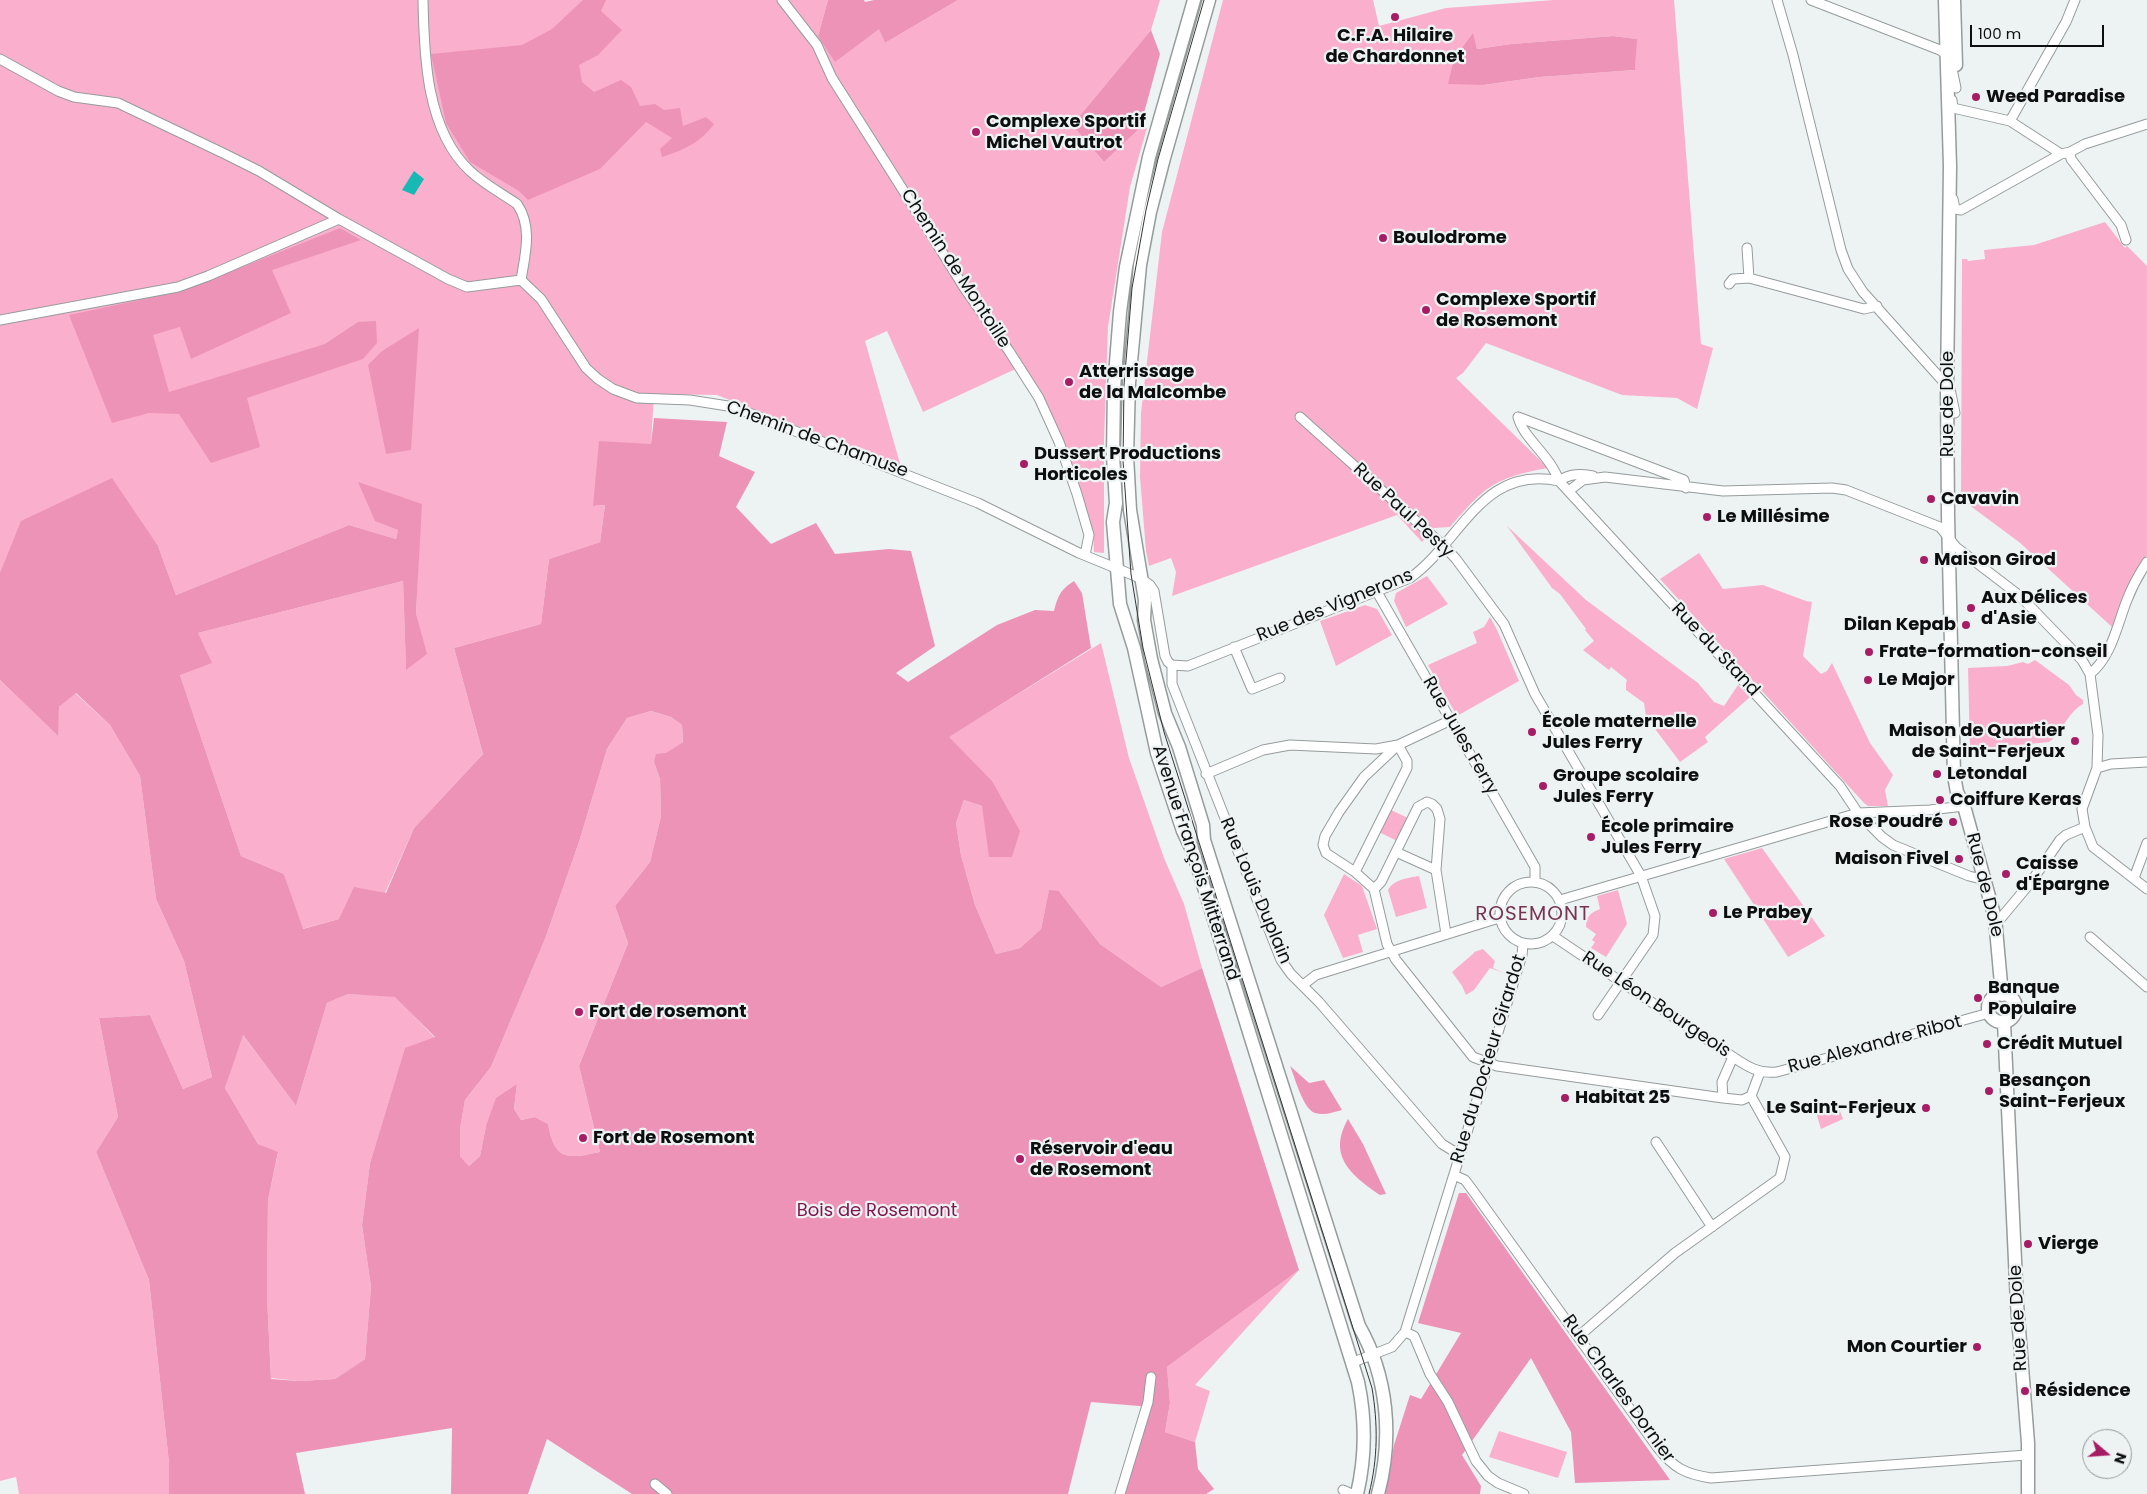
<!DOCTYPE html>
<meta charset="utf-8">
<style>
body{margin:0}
#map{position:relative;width:2147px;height:1494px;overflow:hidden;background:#edf3f3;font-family:Poppins,sans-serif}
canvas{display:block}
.north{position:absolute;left:2082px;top:1429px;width:50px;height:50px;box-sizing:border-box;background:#edf3f3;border:1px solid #939898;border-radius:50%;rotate:108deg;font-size:14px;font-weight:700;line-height:20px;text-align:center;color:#0d0f0f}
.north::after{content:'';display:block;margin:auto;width:18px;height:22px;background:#a61d66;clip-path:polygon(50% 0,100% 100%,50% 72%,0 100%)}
.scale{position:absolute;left:1970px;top:25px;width:134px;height:22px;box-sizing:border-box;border:2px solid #0d0f0f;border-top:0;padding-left:6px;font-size:15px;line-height:18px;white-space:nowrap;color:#0d0f0f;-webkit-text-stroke:4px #edf3f3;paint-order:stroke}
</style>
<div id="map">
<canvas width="2147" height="1494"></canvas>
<div class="north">N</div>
<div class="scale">100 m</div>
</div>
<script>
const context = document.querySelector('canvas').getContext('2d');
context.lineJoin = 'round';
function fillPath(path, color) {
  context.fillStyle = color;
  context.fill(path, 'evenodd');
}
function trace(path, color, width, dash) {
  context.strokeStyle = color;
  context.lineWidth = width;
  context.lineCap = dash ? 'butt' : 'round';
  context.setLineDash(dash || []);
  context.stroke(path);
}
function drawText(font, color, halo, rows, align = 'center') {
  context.font = font + ' Poppins,sans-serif';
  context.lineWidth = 4.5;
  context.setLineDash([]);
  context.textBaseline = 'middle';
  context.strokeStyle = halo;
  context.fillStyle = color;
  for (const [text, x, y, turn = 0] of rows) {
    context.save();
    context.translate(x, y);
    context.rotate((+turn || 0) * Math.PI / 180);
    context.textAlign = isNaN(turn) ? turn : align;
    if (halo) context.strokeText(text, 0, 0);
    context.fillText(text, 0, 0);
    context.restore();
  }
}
fillPath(new Path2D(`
 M0,0H828L818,36L880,29L885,43L958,0H1160L1151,30L1072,125L1104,162L1140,128H1147L1130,187L1108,327L1104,440V553L1094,552L1093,530L1062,440L1022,366L923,412L887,331L865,341L901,467L717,395L654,394L651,444L594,506L605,505L600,542L549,559L541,624L454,648L483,754L414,828L385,893L339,919L302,929L284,874L241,856L180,675L198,633L403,581L406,669L426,654L416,613L421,504L398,530L396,539L349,525L176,595L158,546L0,573Z
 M1223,0H1373L1379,26L1446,8L1554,0H1674L1701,344L1713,348L1697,409L1677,398L1622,395L1486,343L1463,373L1456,378L1548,468C1493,478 1485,487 1450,527L1434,528L1422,542L1397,515L1172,596L1176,572L1171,558L1149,566L1146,551L1140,477L1141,413L1162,232ZM1472,33L1477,49L1511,44L1613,36L1636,39L1635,70L1540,77L1483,85Z
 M2105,222L2125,248L2127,246L2147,266V555L2125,592L2112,627L2019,542L1961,499L1962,259H1967L1968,261L1985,259L1984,250L2034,245Z
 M1507,526L1586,600L1698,683L1714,702L1724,706L1738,685L1750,697L1705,737L1708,742L1680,762L1646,717L1644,703L1626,690V683L1627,680L1611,667L1609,670L1583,650L1594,641L1585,630L1586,629L1560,594L1552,588Z
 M1699,553L1723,589L1763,585L1806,601L1812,602L1803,656L1821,674L1827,671L1832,663L1870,743L1893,775L1885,790L1888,806H1868L1864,803L1660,579Z
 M1427,576L1448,604L1406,627L1394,601L1396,593Z
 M1365,605L1377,609L1392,635L1336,666L1320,621Z
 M1490,617L1497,630L1519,681L1457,716L1428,665L1477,643L1473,632L1484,627Z
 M1101,643L1129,758L1164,858L1184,904L1202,968L1161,987L1100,944L1059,891H1049L1041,929L1020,948L996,954L975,905L961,855L956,823L964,800L982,806L1012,857L948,737Z
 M2035,660L2069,685L2076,695L2083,700V704C2065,715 2064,731 2049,742L1970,750L1968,668L2007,666L2023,662L2028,664Z
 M0,680L57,735L59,707L75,693L110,725L140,776L156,899L184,961L212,1077L183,1089L150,1015L99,1018L118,1117L96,1152L149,1280L169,1463V1494H19L16,1477L0,1481Z
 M651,711L671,717L682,725L683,742L654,762L660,779L661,816L650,862L615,906L628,943L579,1066L600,1152C567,1159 555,1161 548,1124L535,1117L521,1120L514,1109L517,1084L486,1126L480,1156L469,1166L460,1156V1129L465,1100L491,1067L545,939L579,842L607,749L627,718Z
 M1391,810L1408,818L1397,841L1379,832Z
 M1762,848L1825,936L1788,957L1724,859Z
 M1344,874L1362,886L1377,929L1358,935L1363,952L1343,958L1324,915Z
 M1419,876L1427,908L1396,917L1388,890C1394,879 1408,878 1419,876Z
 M1618,890L1627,924L1606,957L1591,948L1595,942L1592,940L1596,934L1586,927C1586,917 1590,913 1600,909L1597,896Z
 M1483,949L1495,961L1493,968L1504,973L1490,968L1474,990L1466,995L1462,986L1452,972L1474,953V952Z
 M348,994L395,996L435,1038L405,1049L370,1163L362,1225L371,1287L365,1359L335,1379L299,1381L271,1378L267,1296L268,1200L278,1153L258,1144L225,1088L242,1034L296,1106L327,1003Z
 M1837,1103L1843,1119L1821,1129L1815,1109Z
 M1299,1270L1195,1385L1210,1391L1195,1442L1165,1432L1170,1403L1167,1367Z
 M1499,1431L1567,1452L1558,1478L1489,1457Z`), '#fab0cd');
fillPath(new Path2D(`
 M583,0H606L601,11L622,30L598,55L579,65L582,82L594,92L621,80L631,87L640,106L655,104L664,110L680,108L683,126L706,117L714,124C700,143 684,150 662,157L660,149L672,138L646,122L600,169L528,200L519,191L470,162L446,123L431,54L522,45L552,29Z
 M828,0H864L865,2L874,0H958L885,43L879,29L835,62L818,36Z
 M1151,30L1160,54L1140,128L1104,162L1072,125Z
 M1473,33L1477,49L1511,44L1613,36L1637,39L1635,70L1540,77L1483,85L1448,84L1454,59Z
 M340,228L361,240L272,270L291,313L191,359L180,327L153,335L169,392L325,344L358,322L376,321L377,343L363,359L247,398L260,447L211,463L179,414L149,413L112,423L69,315L182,291Z
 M419,328L411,450L386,454L368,365L382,351Z
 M654,418L727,422L719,456L755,472L736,507L771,544L816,523L835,554L889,549L911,551L935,646L896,673L908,682L997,625L1035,610L1054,611C1058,596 1060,590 1074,581L1082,593L1091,648L949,737L992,781L1020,831L1012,857H989L982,806L964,800L956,823L961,855L975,905L996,954L1020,948L1041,929L1049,890L1059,891L1100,944L1161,987L1202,968L1299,1270L1167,1367L1170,1403L1165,1432L1195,1442L1198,1469L1214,1489L1206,1494H1123L1151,1407L1091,1402L1068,1494H632L547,1439L528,1494H451L452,1428L296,1453L305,1494H169V1463L149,1280L96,1152L118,1117L99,1018L150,1015L183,1089L212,1077L184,961L156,899L140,776L110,725L76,693L59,707L58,736L0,680V573L21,521L112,478L158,546L176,595L349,525L396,539L398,530L375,521L358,482L422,504L416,613L427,654L406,670L403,581L198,633L212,663L180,675L241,856L284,874L303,929L339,919L354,887L386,893L414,828L483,754L454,648L541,624L549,559L600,542L605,505L593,506L599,441L651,444ZM651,711L671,717L682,725L683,742L666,753L656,754L654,762L660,779L661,816L650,862L615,906L628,943L579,1066L600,1152C567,1159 555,1161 548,1124L535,1117L521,1120L514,1109L517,1084L496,1098L486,1126L480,1156L469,1166L460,1156V1129L465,1100L491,1067L545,939L579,842L607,749L627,718ZM348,994L395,997L435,1037L405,1048L370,1163L362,1225L371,1287L365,1359L335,1379L299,1381L271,1379L267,1296L268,1200L278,1152L258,1144L225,1088L243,1035L296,1106L327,1003Z
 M1290,1066L1309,1083L1324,1080L1342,1110C1334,1112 1324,1116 1315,1113C1303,1109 1295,1078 1290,1066Z
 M1348,1119L1363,1144L1386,1194L1380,1195C1351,1175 1327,1156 1348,1119Z
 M1459,1193H1466L1670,1480L1575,1483L1571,1432L1531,1358L1462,1455L1481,1486L1480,1494H1385L1394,1445L1410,1395L1421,1399L1461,1333L1418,1323Z`), '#ee93b8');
fillPath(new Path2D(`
 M414,171L424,179L414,195L402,190Z`), '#18b8b5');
const street = new Path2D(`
 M423,0C424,55 426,130 470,171C484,184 501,193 517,204C533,227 525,255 521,280
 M782,0L817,45L832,78L929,231L965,289L1009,351L1039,398L1059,442L1077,494L1089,535L1085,555
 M1777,0L1793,55L1841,250L1848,269L1863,292L1950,389L1955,413
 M1811,0L1940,50L1949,57
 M0,59L58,91L74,97L118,103L225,154L259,171L339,219L448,279L467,287L521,280
 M1952,69L1956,88
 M1952,100L1953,108L2010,121L2061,154
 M2010,121L2066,22L2075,0
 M2070,152L2071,159L2121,225L2126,240
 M1953,199L1955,209L1961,210L2061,154L2070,152L2085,144L2147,124
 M1747,248L1749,278
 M521,280L541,299L586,368L598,379L613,389L637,398L690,400L734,407L978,503L1079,553L1140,578L1150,585L1154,591L1165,656L1168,662L1172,665
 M1729,284L1733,279L1749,278L1864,309L1877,306
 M0,320L178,287L208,276L339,219
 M1300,417L1444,546L1456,559L1504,624L1535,694L1641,876L1655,916L1653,935L1598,1015
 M1518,417L1684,480L1686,488
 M1518,417C1523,438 1550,455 1559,481C1570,473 1581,474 1593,476
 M1570,490L1583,480L1605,477L1723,491L1832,488L1846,490L1940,527L1956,547L2020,596L2082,660L2090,674L2098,735L2097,768L2082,809L2085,827L2093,847L2147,889
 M1377,592L1535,867V881
 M1234,647L1252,689L1280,678
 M1172,665L1188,666L1410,578C1461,542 1482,464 1559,481L1840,786L1858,813L1882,837L1893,845L1969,876L1985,880
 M1172,665V684L1281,960L1291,974L1319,1002L1442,1144L1460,1155
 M2090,674C2112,656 2117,625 2127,600C2132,587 2139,574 2147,562
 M2097,768L2111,764L2147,762
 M1206,774L1263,750L1290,745L1376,749L1398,745L1451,720
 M1396,852L1436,870
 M1355,872L1407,768V761L1398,745L1364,777L1339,812L1325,836L1323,845L1326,853L1355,872L1374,889L1387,944L1396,960L1473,1057L1497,1066L1723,1098
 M2134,878L2147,843
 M1500 913a31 31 0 1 1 62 0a31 31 0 1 1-62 0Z
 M1374,889L1381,882L1418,807L1427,802L1432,804L1437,809L1440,819L1436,870L1446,934
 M1560,900L1858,813L1930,810L1964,806
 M1996,924L2031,882L2060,840L2066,835L2085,827
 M1553,936L1733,1057C1748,1067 1759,1074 1777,1072L1989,1013
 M2090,937L2147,987
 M1303,985L1316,975L1499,918
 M1733,1057L1722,1082L1723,1098L1742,1100L1751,1096L1760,1072
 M1656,1142L1712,1227
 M1454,1175L1465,1180L1471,1188L1658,1448C1674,1468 1685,1474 1711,1478L2027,1455
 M1405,1332L1414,1336L1430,1374L1448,1402L1476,1461L1488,1476L1498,1483L1524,1494
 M1579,1336L1675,1253L1780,1178L1785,1157L1751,1096
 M1351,1363L1392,1347L1405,1332L1522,955L1523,944
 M655,1484L667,1494
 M1343,1490L1352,1494
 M1120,1494L1148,1402L1151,1377`);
const secondary = new Path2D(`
 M1194,0L1149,157L1126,267L1120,312L1114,388L1113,456L1116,503L1113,522L1120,604L1134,648L1157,753L1183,831L1193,852L1358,1382C1366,1420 1366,1456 1357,1494
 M1209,0L1164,158L1150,212L1140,265L1129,383L1127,456L1130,510L1145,600L1144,620L1151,659L1165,713L1179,747L1203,825L1204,840L1359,1326C1388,1377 1393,1438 1378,1494
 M1945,0L1950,166L1947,385L1948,515L1954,776L1957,792L1964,806L1995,918L2002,995
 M1954,0L1956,65
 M1988 1008a14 14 0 1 1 28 0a14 14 0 1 1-28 0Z
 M2004,1022L2017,1304L2028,1443V1494`);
trace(street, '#969b9b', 11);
trace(secondary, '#969b9b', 15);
trace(street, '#fff', 9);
trace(secondary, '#fff', 12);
trace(new Path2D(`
 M1204,0L1158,159L1146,210L1132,288L1124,385L1123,461L1131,574L1143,648L1164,732L1372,1388C1378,1424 1378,1458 1369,1494`), '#333535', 1);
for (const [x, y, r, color] of [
 [1395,17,5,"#a61d66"],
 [1976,97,5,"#a61d66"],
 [976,132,5,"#a61d66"],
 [1383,238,5,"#a61d66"],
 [1426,310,5,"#a61d66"],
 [1069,382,5,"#a61d66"],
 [1024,464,5,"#a61d66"],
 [1931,499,5,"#a61d66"],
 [1707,517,5,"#a61d66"],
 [1924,560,5,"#a61d66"],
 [1971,608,5,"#a61d66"],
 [1966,625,5,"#a61d66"],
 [1869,652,5,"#a61d66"],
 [1868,680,5,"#a61d66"],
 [1532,732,5,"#a61d66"],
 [2075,741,5,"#a61d66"],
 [1937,774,5,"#a61d66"],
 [1543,786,5,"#a61d66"],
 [1940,800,5,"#a61d66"],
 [1953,822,5,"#a61d66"],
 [1591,837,5,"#a61d66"],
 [1959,859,5,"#a61d66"],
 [2006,874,5,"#a61d66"],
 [1713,913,5,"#a61d66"],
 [1978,998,5,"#a61d66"],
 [579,1012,5,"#a61d66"],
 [1987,1044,5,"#a61d66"],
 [1989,1091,5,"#a61d66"],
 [1565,1098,5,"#a61d66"],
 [1926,1108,5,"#a61d66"],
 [583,1138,5,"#a61d66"],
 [1020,1159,5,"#a61d66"],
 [2028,1244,5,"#a61d66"],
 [1977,1347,5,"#a61d66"],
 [2025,1391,5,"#a61d66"]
]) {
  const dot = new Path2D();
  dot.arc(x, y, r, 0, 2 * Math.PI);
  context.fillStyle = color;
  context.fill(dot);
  trace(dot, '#edf3f3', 2);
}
drawText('bold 18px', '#0d0f0f', '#edf3f3', [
 ["C.F.A. Hilaire",1395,36,"center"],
 ["de Chardonnet",1395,57,"center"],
 ["Weed Paradise",1986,97],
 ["Complexe Sportif",986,122],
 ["Michel Vautrot",986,143],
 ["Boulodrome",1393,238],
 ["Complexe Sportif",1436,300],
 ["de Rosemont",1436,321],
 ["Atterrissage",1079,372],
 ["de la Malcombe",1079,393],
 ["Dussert Productions",1034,454],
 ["Horticoles",1034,475],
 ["Cavavin",1941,499],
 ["Le Millésime",1717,517],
 ["Maison Girod",1934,560],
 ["Aux Délices",1981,598],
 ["d'Asie",1981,619],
 ["Dilan Kepab",1956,625,"right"],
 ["Frate-formation-conseil",1879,652],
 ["Le Major",1878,680],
 ["École maternelle",1542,722],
 ["Jules Ferry",1542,743],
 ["Maison de Quartier",2065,731,"right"],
 ["de Saint-Ferjeux",2065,752,"right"],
 ["Letondal",1947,774],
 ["Groupe scolaire",1553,776],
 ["Jules Ferry",1553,797],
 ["Coiffure Keras",1950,800],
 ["Rose Poudré",1943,822,"right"],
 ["École primaire",1601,827],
 ["Jules Ferry",1601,848],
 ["Maison Fivel",1949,859,"right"],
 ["Caisse",2016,864],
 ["d'Épargne",2016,885],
 ["Le Prabey",1723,913],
 ["Banque",1988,988],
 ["Populaire",1988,1009],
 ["Fort de rosemont",589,1012],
 ["Crédit Mutuel",1997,1044],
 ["Besançon",1999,1081],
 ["Saint-Ferjeux",1999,1102],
 ["Habitat 25",1575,1098],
 ["Le Saint-Ferjeux",1916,1108,"right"],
 ["Fort de Rosemont",593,1138],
 ["Réservoir d'eau",1030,1149],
 ["de Rosemont",1030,1170],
 ["Vierge",2038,1244],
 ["Mon Courtier",1967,1347,"right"],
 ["Résidence",2035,1391]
], 'left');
drawText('18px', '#0d0f0f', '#edf3f3', [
 ["Chemin de Montoille",955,269,57],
 ["Rue de Dole",1948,404,-90],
 ["Chemin de Chamuse",817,440,20],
 ["Rue Paul Pesty",1403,511,43],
 ["Rue des Vignerons",1335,606,-22],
 ["Rue du Stand",1715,650,47],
 ["Rue Jules Ferry",1460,736,60],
 ["Avenue François Mitterrand",1195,863,72],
 ["Rue de Dole",1984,885,76],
 ["Rue Louis Duplain",1255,891,67],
 ["Rue Léon Bourgeois",1656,1005,34],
 ["Rue Alexandre Ribot",1875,1045,-15],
 ["Rue du Docteur Girardot",1489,1059,-73],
 ["Rue de Dole",2019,1318,-93],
 ["Rue Charles Dornier",1618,1389,54]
]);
drawText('18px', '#7f154d', '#edf3f3', [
 ["Bois de Rosemont",877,1211]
]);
context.letterSpacing = '1px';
drawText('20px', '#773452', '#edf3f3', [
 ["ROSEMONT",1533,915]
]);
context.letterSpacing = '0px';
</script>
